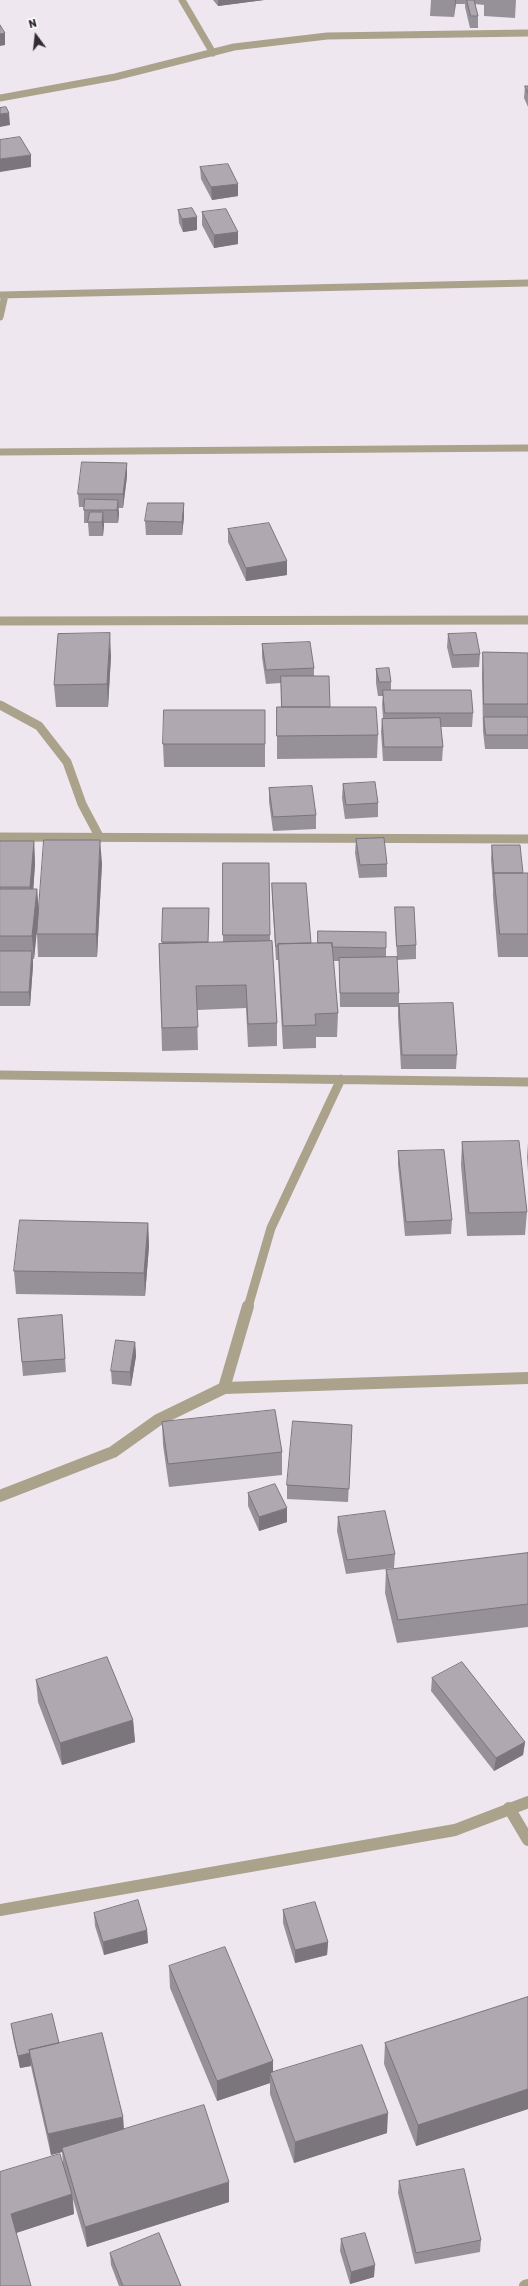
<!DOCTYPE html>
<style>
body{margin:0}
#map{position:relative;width:528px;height:2286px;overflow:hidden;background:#efe7f0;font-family:Rubik,sans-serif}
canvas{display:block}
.north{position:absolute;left:16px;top:16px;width:40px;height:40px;-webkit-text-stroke:3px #fff;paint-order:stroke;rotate:345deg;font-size:11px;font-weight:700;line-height:16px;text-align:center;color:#312e32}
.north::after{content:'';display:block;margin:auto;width:14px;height:18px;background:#312e32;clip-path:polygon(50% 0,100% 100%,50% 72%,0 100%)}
</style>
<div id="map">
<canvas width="528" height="2286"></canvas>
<div class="north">N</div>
</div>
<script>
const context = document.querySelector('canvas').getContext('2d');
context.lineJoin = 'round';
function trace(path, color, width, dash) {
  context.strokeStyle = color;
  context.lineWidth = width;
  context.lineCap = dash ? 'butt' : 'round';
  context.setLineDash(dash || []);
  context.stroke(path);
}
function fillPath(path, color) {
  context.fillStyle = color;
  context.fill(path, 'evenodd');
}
trace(new Path2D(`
 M182,0L213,53
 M0,98L115,77L234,47L327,36L528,33
 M0,295L528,283
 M0,317L5,295
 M0,452L528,448`), '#aba28b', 7);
trace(new Path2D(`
 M0,621L528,620
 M0,705L39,726L67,762L82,804L100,838
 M0,837L528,839
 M0,1075L528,1082
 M248,1307L271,1228L341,1079`), '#aba28b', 9);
trace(new Path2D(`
 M224,1388L248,1306
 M0,1496L113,1452L158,1420L224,1388L528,1378
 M509,1808L528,1840
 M0,1910L455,1830L528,1802
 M525,2286L528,2285`), '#aba28b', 12);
fillPath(new Path2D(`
 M213,0H264L218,6Z
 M431,0H516L515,18L484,16V5L475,4L478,16V28H470L465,7V4H456L454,17L430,16Z
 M525,86H528V107L524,98Z
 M200,167L238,196L212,200L201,179Z
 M178,210L197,230L183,232L179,223Z
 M202,212L238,232V244L214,248L202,225Z
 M127,463V476L123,508H118L119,514L118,523H104L103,536H89L88,523H84V507H79L78,494Z
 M184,503V517L182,535H146L145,521Z
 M228,529L287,575L246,581L228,542Z
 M448,634L480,654L479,667L452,668L447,647Z
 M262,644L314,668V676L330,707L378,735L377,758L277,759V707H281V683L266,684L262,657Z
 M483,652L528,653V749H485L483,731L482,675Z
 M111,656L108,707H56L54,685Z
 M376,669L391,682V690L473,713L472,727H441L443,747L442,761H383L381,732L382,719H383L382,704L383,696H378L376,683Z
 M265,710V767H164L163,744Z
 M343,784L378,803V817L345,819L342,798Z
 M269,788L316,815V829L273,831L269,802Z
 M356,839L387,864V877L359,878L355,853Z
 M0,841H34L35,864L33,889H37L38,910L102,863L97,957H38L37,934V923L34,959H33V965L30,1006H0Z
 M492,845L523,873H528V957H498L493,896V888L491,859Z
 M223,863H269L270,941L277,1023V1046L248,1047L246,1008L197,1010L198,1050L162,1051L159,944H162L163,908H209L208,943L223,942Z
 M272,883L311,943L386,948V957H397L395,920V907L416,945V959L397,960L399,993V1004L457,1055L456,1069H401L398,1017V1007H340L339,961H333L338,1013L337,1037H316V1048L283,1049L278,960H276L272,897Z
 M462,1142L527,1212L525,1235L467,1236L461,1165Z
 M528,1143V1172L527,1157Z
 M398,1151L452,1220L451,1234L405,1236L398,1165Z
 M148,1223L149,1246L145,1296L16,1294L14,1271Z
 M62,1315L66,1372L23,1376L18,1319Z
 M135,1342L136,1356L131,1386L112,1384L111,1371Z
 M162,1422L282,1452V1475L169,1487L163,1445Z
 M352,1425L348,1502L287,1499V1485Z
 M248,1493L287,1522L259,1531L248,1506Z
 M338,1517L395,1554L394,1568L346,1574L337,1531Z
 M528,1553V1627L397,1643L385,1593L386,1570Z
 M432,1678L525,1742L523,1755L494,1771L431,1691Z
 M36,1680L133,1720L135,1742L62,1765L38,1702Z
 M283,1910L328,1942L327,1955L295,1963L283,1923Z
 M94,1913L147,1930L148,1943L104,1955L95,1926Z
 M169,1966L273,2061V2072L387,2133L294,2163L270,2094V2083L217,2101L170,1988Z
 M528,1997V2109L416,2146L384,2064L385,2043Z
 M11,2024L59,2043L123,2117L124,2129L229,2182V2202L87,2247L73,2199L74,2214L16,2233L0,2286V2172L63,2163L62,2152L51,2155L32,2071L31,2066L20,2068L13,2037Z
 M399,2181L481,2240L480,2252L415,2264L398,2193Z
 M341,2239L374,2277L350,2284L340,2251Z
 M110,2253L181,2286H119L111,2265Z`), '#969098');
fillPath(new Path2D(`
 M218,0H264L218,6Z
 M455,0H456L454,17Z
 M5,33V45L0,46V34Z
 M9,113L10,125L0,127V114Z
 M31,155V167L0,172V159Z
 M238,184V196L212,200L211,187Z
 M197,217V230L183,232L182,219Z
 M238,232V244L214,248V235Z
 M127,463V476L123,508V494Z
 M118,500L119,514L118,523L117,510Z
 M184,503V517L182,535V522Z
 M103,512L104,525L103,536L102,522Z
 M287,561V575L246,581V568Z
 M110,633L111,656L108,707L107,684Z
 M100,840L102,863L97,957L96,934Z
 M34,841L35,864L32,910L30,887Z
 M37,889L39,912L34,959L32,936Z
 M32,951L33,965L30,1006L29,992Z
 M148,1223L149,1246L145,1296L144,1273Z
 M135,1342L136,1356L131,1386L130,1372Z
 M287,1508V1522L259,1531V1517Z
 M133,1720L135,1742L62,1765L60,1743Z
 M525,1742L523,1755L494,1771L496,1758Z
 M147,1930L148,1943L104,1955L103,1942Z
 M328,1942L327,1955L295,1963V1950Z
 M30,2053L31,2066L20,2068L18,2056Z
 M273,2061V2081L270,2073V2083L217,2101V2081Z
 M528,2089V2109L416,2146L418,2125Z
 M388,2113L387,2133L294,2163L295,2142Z
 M123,2117L124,2137L62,2148V2152L51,2155L48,2134Z
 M229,2182V2202L87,2247L85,2227Z
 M72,2194L74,2214L13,2234L11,2214Z
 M375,2265L374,2277L350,2284L351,2272Z`), '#7a767c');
const building = new Path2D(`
 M467,0H474L478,16H471Z
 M0,25L5,33L0,34Z
 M525,86H528V93Z
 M6,107L9,113L0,114V108Z
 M20,137L31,155L0,159V140Z
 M228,164L238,184L211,187L200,167Z
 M192,208L197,217L182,219L178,210Z
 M226,209L238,232L214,235L202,212Z
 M82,462L127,463L123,494H78Z
 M85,499L118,500L117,510H84Z
 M148,503H184L182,522L145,521Z
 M90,512H103L102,522H88Z
 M269,523L287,561L246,568L228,529Z
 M110,633L107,684L54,685L58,634Z
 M476,633L480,654L453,655L448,634Z
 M310,642L314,668L266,670L262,644Z
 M483,652L528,653V704H484Z
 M389,668L391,682H379L376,669Z
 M281,676H329L330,707H282Z
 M383,690H471L473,713H385Z
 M277,707H376L378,735L277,736Z
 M164,710H265V744H163Z
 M484,717H528V735H486Z
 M440,718L443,747H384L382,719Z
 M375,782L378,803L346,805L343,784Z
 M312,786L316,815L273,817L269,788Z
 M384,838L387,864L360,865L356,839Z
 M44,840H100L96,934H37Z
 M0,841H34L30,887H0Z
 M492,845H520L523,873H494V874Z
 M223,863H269L270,935H223Z
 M494,873H528V934H500Z
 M272,883H306L311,943L278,944V946H276Z
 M0,889H37L32,936H0Z
 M395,907H414L416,945L397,946Z
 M163,908H209L208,942H162Z
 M318,931L386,932V948L332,947V943H318Z
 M272,941L277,1023L248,1024L246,985L196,986L198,1027L162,1028L159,944Z
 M332,943L338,1013L315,1014L316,1025L283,1026L278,944Z
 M0,951H32L29,992H0Z
 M397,957L399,993H340L339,958Z
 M453,1003L457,1055H402L399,1004Z
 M519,1141L527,1212L469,1213L462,1142Z
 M444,1150L452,1220L406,1222L398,1151Z
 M20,1220L148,1223L144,1273L14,1271Z
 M62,1315L65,1359L22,1362L18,1319Z
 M116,1340L135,1342L130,1372L111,1371Z
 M275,1410L282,1452L168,1464L162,1422Z
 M293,1421L352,1425L349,1489L287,1485Z
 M275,1484L287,1508L259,1517L248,1493Z
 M385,1511L395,1554L347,1560L338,1517Z
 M528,1553V1604L398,1620L386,1570Z
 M107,1657L133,1720L60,1743L36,1680Z
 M462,1662L525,1742L496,1758L432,1678Z
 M138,1900L147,1930L103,1942L94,1913Z
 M315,1902L328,1942L295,1950L283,1910Z
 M225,1947L273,2061L217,2081L169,1966Z
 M528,1997V2089L418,2125L385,2043Z
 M52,2014L59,2043L29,2050L30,2053L18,2056L11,2024Z
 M102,2033L123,2117L48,2134L29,2050Z
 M362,2045L388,2113L295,2142L270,2073Z
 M204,2105L229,2182L85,2227L62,2148Z
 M60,2154L72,2194L11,2214L31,2286H0V2172Z
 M464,2169L481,2240L416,2253L399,2181Z
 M159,2233L181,2286H123L110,2253Z
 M365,2233L375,2265L351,2272L341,2239Z`);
fillPath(building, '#afa8b1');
trace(building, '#7a767c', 1);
</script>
